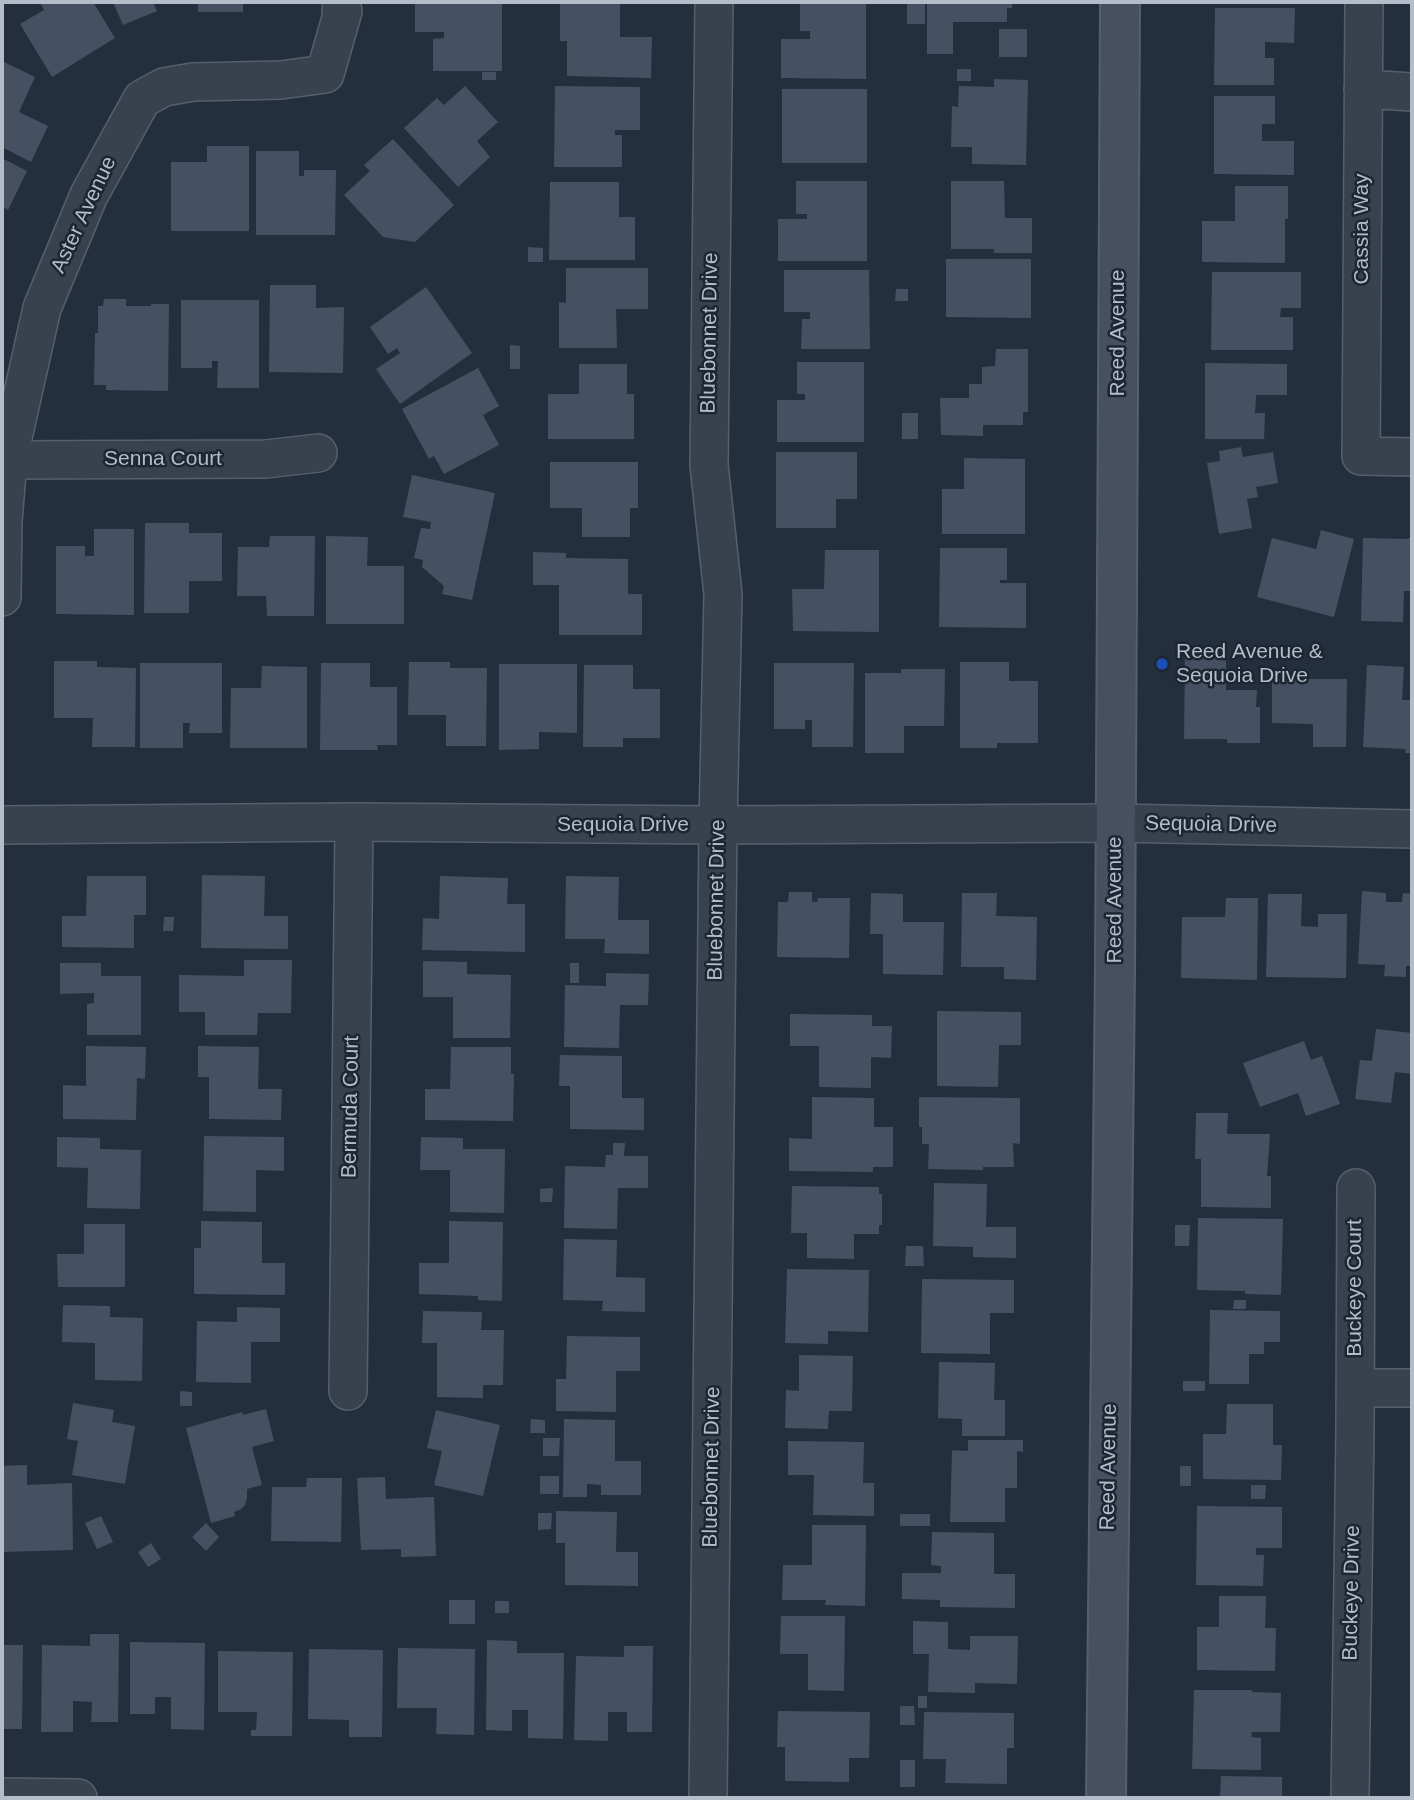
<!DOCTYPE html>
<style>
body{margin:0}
#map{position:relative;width:1414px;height:1800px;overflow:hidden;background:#242f3e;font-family:Helvetica,sans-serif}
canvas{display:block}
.frame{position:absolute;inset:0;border:4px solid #b4bcc9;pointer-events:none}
</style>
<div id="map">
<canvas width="1414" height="1800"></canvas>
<div class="frame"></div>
</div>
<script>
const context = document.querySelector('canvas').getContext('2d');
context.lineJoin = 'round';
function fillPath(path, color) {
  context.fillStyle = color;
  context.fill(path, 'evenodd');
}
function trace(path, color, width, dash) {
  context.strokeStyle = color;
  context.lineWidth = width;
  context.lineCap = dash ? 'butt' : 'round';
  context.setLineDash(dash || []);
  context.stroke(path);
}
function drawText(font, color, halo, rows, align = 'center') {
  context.font = font + ' Helvetica,sans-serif';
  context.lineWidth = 5;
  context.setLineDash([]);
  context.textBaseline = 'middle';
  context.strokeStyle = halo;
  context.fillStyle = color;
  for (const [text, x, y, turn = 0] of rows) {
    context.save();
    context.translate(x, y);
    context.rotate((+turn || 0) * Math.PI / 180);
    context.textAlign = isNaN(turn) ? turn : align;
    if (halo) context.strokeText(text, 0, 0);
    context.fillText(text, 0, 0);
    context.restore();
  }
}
fillPath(new Path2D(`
 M40,2H93L115,38L52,77L20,24L44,10Z
 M113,2H153L157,11L123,25Z
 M198,2H243V12H198Z
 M415,2H502V71H433V39L444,38V32H415Z
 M560,2H620V37H652L651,78L567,76V41H560Z
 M800,2H866V79L781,78V39H810V31H800Z
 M907,2H925V24H907Z
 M927,2H1012V8H1007V22H953V54H927Z
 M1215,8H1295L1294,43L1265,42V58H1274V85H1214Z
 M999,29H1027V57H999Z
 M2,61L35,77L19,112L48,126L31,162L2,147Z
 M957,69H971V81H957Z
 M482,72H496V80H482Z
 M994,79L1028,80L1026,165L972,164V147H951L952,106L958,107L959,86L994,87Z
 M465,86L498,122L477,141L490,157L458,187L404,128L437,98L444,105Z
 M555,86L640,87V130H615V135H622V167H554Z
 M782,89H867V163H782Z
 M1214,96H1275V124H1262V141H1294V175L1214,174Z
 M393,139L454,205L415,242L383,237L344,195L370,171L364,165Z
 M207,146H249V231H171V162H207Z
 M256,151H299V176H304V170H336L335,235H256Z
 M2,158L27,171L8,210L2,206Z
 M796,181H867V261H778V219H807V214H796Z
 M951,181H1004L1005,218H1032V253H994V249H951Z
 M550,182H619V217H635V260H549Z
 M1235,186H1288V219H1285V263L1202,262V221H1235Z
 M528,247L543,248V262H528Z
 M946,259H1031V318L946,317Z
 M566,268H648V309H616L617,348H559V302L566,303Z
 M784,270H869L870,349H801L802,319H810V312H784Z
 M1212,272H1301V308H1281L1280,317H1293V350H1211Z
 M270,285H316V308L344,307L343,373L269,372Z
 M426,287L472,353L400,404L376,369L400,353L397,348L388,354L370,327Z
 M896,289H908V301H895Z
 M104,299H126V306H151V304H169L168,391L106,390V385H94L95,333H98V306H103Z
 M181,300H259V388H217L218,361H212V368H181Z
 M510,345L520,346V369H510Z
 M996,349H1028V412H1023V425H983V436L941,435L940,398H969V384H982V367L995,366Z
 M797,362H864V442H777V400H805V394H797Z
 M1205,363L1287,364V395H1256L1255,413H1265L1264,439H1205Z
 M579,364H627V394H634V439H548V394H579Z
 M478,368L499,406L483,415L499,445L444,474L434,456L429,459L402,409Z
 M902,413H918V439H902Z
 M1241,447L1243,457L1273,452L1278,483L1256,487L1258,497L1247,499L1252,528L1219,534L1207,463L1220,461L1219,451Z
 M776,452H857V499H836V528H776Z
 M964,458L1025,459V534H942V489H964Z
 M550,462H638V508H630V537H582V508H550Z
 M412,475L495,493L472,600L442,594L444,586L422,567L423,560L414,558L421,528L430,529L431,522L403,517Z
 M145,523H189V533H222V581H189V613H144Z
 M94,529H134V615L56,614V546H85V556H94Z
 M1321,530L1354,539L1334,617L1257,597L1272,538L1316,549Z
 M270,536H315L314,616H267L266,596H237L238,547H269Z
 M326,536L368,537L367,566H404V624H326Z
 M1363,538L1408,539V538H1412V591H1404L1403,622L1361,621Z
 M940,548H1007V580H1000V583H1026V628L939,627Z
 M825,550H879V632L793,631L792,589H824Z
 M533,552L566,553V558L628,559V594H642V635H559V585H533Z
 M1185,657H1226V690H1257L1256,707H1260V743H1227V739H1184Z
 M54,661H97V667L136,668L135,747H92L93,718H54Z
 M409,662H450V668H487L486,746H446V715H408Z
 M960,662H1009V681H1038V743H997V748H960Z
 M140,663H222V733H189L190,723H183V748H140Z
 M321,663H370V687H397V745H377L378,750H320Z
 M774,663H854L853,747H812V720H805V729H774Z
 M499,664H577V733L539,732V749L499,750Z
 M584,665H633V689H660V738H623V747H583Z
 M1367,665L1404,667L1402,700H1412V753H1405L1406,749L1363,747Z
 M262,666L307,667V748H230L231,688H261Z
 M901,669H945L944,726H904V753H865V673H901Z
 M1272,679H1347L1346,747H1313V724L1272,723Z
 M202,875L265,876L264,916H288V949L201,948Z
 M87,876H146V915H134V948L62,947V916H86Z
 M440,876L508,878L507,904H525V952L422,950L423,918L439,919Z
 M566,876L619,877L618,920H649V954L604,953L605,939H565Z
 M1362,891L1386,893V902H1402L1403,893L1412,894V966H1406V977L1384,976L1385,965L1358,964Z
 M789,892H812V902H817L818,898H850L849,958L777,957L778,902H788Z
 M871,893L903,894V922H944L943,975L883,974V934H870Z
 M962,893H997L996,916L1037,917L1036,980L1004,979V967H961Z
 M1268,894H1302L1301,926L1318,927V914H1347L1346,978L1266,977Z
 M1226,898H1258L1257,980L1181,978L1182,917H1225Z
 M164,917H174L173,931H163Z
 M244,960H292L291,1013H258L257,1035H205V1012H179V975L244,976Z
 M423,961L467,962V974L511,975L510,1038H453V997H423Z
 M60,963H101V976H141V1035H87V1004L94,1003V993L60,994Z
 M570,963H579V983H570Z
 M606,973L649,974L648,1005H620L619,1048L564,1047L565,985L606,986Z
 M937,1011L1021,1012V1045H999L998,1087L937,1086Z
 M790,1014L872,1015V1026H892L891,1058L871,1057V1088L819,1087V1046H790Z
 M1376,1029L1412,1033V1074L1395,1072L1391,1103L1355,1099L1360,1060L1372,1061Z
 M1304,1041L1311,1060L1322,1056L1340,1104L1306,1116L1298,1093L1260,1107L1243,1063Z
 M86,1046L146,1047L145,1079L137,1078L136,1120L63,1119V1085L86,1086Z
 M198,1046L259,1047L258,1089H282L281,1120L209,1119V1077H198Z
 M451,1047H511V1074H514L513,1121L425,1120V1089H450Z
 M560,1055L622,1056V1098H644V1130L570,1129V1086H559Z
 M812,1097L874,1098V1127H893V1167H873V1172L789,1171V1138L812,1139Z
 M919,1097L1020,1098V1144L1013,1143L1014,1167H983V1170L928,1169L929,1144H922V1127H919Z
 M1196,1113H1228L1227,1134H1270L1267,1176H1271V1208L1201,1207V1159H1195Z
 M204,1136L284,1137V1171L256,1170V1212L203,1211Z
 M57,1137L100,1138V1149L141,1150L140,1209L87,1208L88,1168L57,1167Z
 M421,1137L463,1138V1149H505L504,1213L450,1212V1170H420Z
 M613,1143H625L624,1156H648V1188H618L617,1229L564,1228L565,1166L605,1167L606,1155H613Z
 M934,1183L987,1184L986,1227H1016V1258L973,1257V1247L933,1246Z
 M792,1186L879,1187V1194H882V1225H879V1234H854V1259L807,1258V1233H791Z
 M553,1188L552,1202H540V1189Z
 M1198,1218L1283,1219L1281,1295L1245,1294V1291L1197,1290Z
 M201,1221L262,1222V1263H285V1295L194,1294V1248H201Z
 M449,1221L503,1222L502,1301L478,1300V1296L419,1294V1263H449Z
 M84,1224H125V1287H58L57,1254H84Z
 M1175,1225H1190L1189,1246H1175Z
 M564,1239L617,1240L616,1277L645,1278V1312L602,1311L603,1301L563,1300Z
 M906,1246H923L924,1266H905Z
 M787,1269L869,1270L868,1332L828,1331V1344L785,1343Z
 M922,1279L1014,1280V1313H990V1354L921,1353Z
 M1234,1300H1246V1309H1233Z
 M63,1305L110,1306V1317L143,1318L142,1381L95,1380V1343L62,1342Z
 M237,1307L280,1308V1342H251V1383L196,1382L197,1321L237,1322Z
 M1210,1310L1280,1311V1342H1264V1354H1249V1384H1209Z
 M423,1311L482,1312L481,1330H504L503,1385H483V1398L437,1397V1343H422Z
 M567,1336L640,1337V1371H616V1412L556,1411V1379H566Z
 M799,1355L853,1356L852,1411H829L828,1429L785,1428L786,1390L799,1391Z
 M939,1362L995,1363L994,1400H1005V1436H962V1419L938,1418Z
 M1183,1381H1205V1391H1183Z
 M180,1391L192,1392V1406H180Z
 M73,1403L114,1410L112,1422L135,1426L125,1484L72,1475L78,1441L67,1439Z
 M1227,1404H1273V1445H1282L1281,1480L1203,1479V1434H1226Z
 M266,1409L274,1441L252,1447L262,1485L247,1489V1499L245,1505L241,1509L234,1512L235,1516L211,1523L186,1428L242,1412L243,1415Z
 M436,1410L500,1425L483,1496L434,1485L442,1451L427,1448Z
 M531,1419L545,1420V1433H530Z
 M564,1419L615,1420V1461H641V1495H601V1485L587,1484V1497H563Z
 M543,1438H560L559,1456H543Z
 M968,1440H1023V1452L1017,1451V1488H1005V1522H950L952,1450L968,1451Z
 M788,1441L864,1442L863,1483H874V1516L813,1515L814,1475H788Z
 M27,1465V1485L72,1483L73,1550L2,1552V1466Z
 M1180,1466H1191V1486H1180Z
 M540,1476H559V1494H540Z
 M385,1477L386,1499L434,1497L436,1556L401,1557V1549L361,1550L357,1478Z
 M307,1478H342L341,1542L271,1541L272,1487H306Z
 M1251,1485H1266L1265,1499H1251Z
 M1197,1506L1282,1507V1548H1256V1555H1264L1263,1586L1196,1585Z
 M556,1511L617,1512L616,1552H638V1586L565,1585V1543H556Z
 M538,1513H552L551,1529L538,1530Z
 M900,1514H930V1526H900Z
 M101,1516L113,1542L97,1549L85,1523Z
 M206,1523L219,1537L206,1551L192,1537Z
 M812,1525H866L865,1606L825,1605L826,1600H782L783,1565H812Z
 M932,1532L994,1533V1574H1015V1608L940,1607V1600L902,1599V1573H941V1566L931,1565Z
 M151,1543L161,1559L148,1567L138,1552Z
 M1219,1596H1266L1265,1628H1276L1275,1671L1197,1670V1627H1219Z
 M449,1600H475V1624H449Z
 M495,1601H509V1613H495Z
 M781,1616H845L844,1691L808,1690V1654H780Z
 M913,1621L948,1622V1649L970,1650V1636H1018L1017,1684L975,1683V1693L928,1692L929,1654H913Z
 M90,1634H119L118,1722H91L92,1702L73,1701V1732H41L42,1645L90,1646Z
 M487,1640L517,1641V1653H564L563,1739L528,1738V1710H512V1731L486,1730Z
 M130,1642L205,1643L204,1730L171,1729V1697H155V1714H130Z
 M2,1645H23L22,1729H2Z
 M624,1646H653L652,1732H627V1712H608V1741L574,1740L576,1656L624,1657Z
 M398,1648L475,1649L474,1735L436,1734L437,1708H397Z
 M309,1649L383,1650L382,1737H349V1720L308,1719Z
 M218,1651L293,1652L292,1736H251V1730H256L257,1712H218Z
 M1194,1690H1252V1692L1281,1693L1280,1732H1252L1251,1737L1261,1738V1770L1192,1769Z
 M918,1696H927V1708H918Z
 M900,1706H914L915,1725H900Z
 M778,1711L870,1712L869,1758H849V1782L785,1781V1747H777Z
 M924,1712L1014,1713V1748H1007V1784L945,1783L946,1759H923Z
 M900,1760H915V1787H900Z
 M1221,1776L1282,1777V1798H1220Z`), '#455162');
const minor = new Path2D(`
 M1364,2L1361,456L1412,457
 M1363,89L1412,92
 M8,460L266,459L318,453
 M2,597L3,521L8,460L42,308L89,195L142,99L164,87L193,82L281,80L325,74L343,11L341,13L342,2
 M2,825L354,822L718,825L1116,823L1412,829
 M1355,1388H1412
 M348,1391L354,822
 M2,1797L78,1798
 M708,1798L718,825L723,594L709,465L714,2
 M1350,1798L1355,1430L1356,1188`);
const secondary = new Path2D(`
 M1106,1798L1115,971L1120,2`);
trace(minor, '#565f6c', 40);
trace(secondary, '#565f6c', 42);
trace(minor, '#38414e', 37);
trace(secondary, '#465061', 38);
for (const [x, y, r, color] of [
 [1162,664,7,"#1a4fb4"]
]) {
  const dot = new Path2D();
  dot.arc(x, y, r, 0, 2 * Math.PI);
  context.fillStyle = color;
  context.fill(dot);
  trace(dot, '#1d2633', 2.5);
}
drawText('21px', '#b4bcc9', '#1d2633', [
 ["Aster Avenue",84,215,-65],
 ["Cassia Way",1362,229,-90],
 ["Bluebonnet Drive",710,333,-89],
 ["Reed Avenue",1118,333,-90],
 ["Senna Court",163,459],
 ["Sequoia Drive",623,825],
 ["Sequoia Drive",1211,825,1],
 ["Bluebonnet Drive",717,900,-89],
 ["Reed Avenue",1115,900,-90],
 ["Bermuda Court",351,1107,-89],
 ["Buckeye Court",1355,1288,-90],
 ["Bluebonnet Drive",712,1467,-89],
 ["Reed Avenue",1109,1467,-89],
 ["Buckeye Drive",1352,1593,-89]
]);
drawText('21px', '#b4bcc9', '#1d2633', [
 ["Reed Avenue &",1176,652],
 ["Sequoia Drive",1176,676]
], 'left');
</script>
